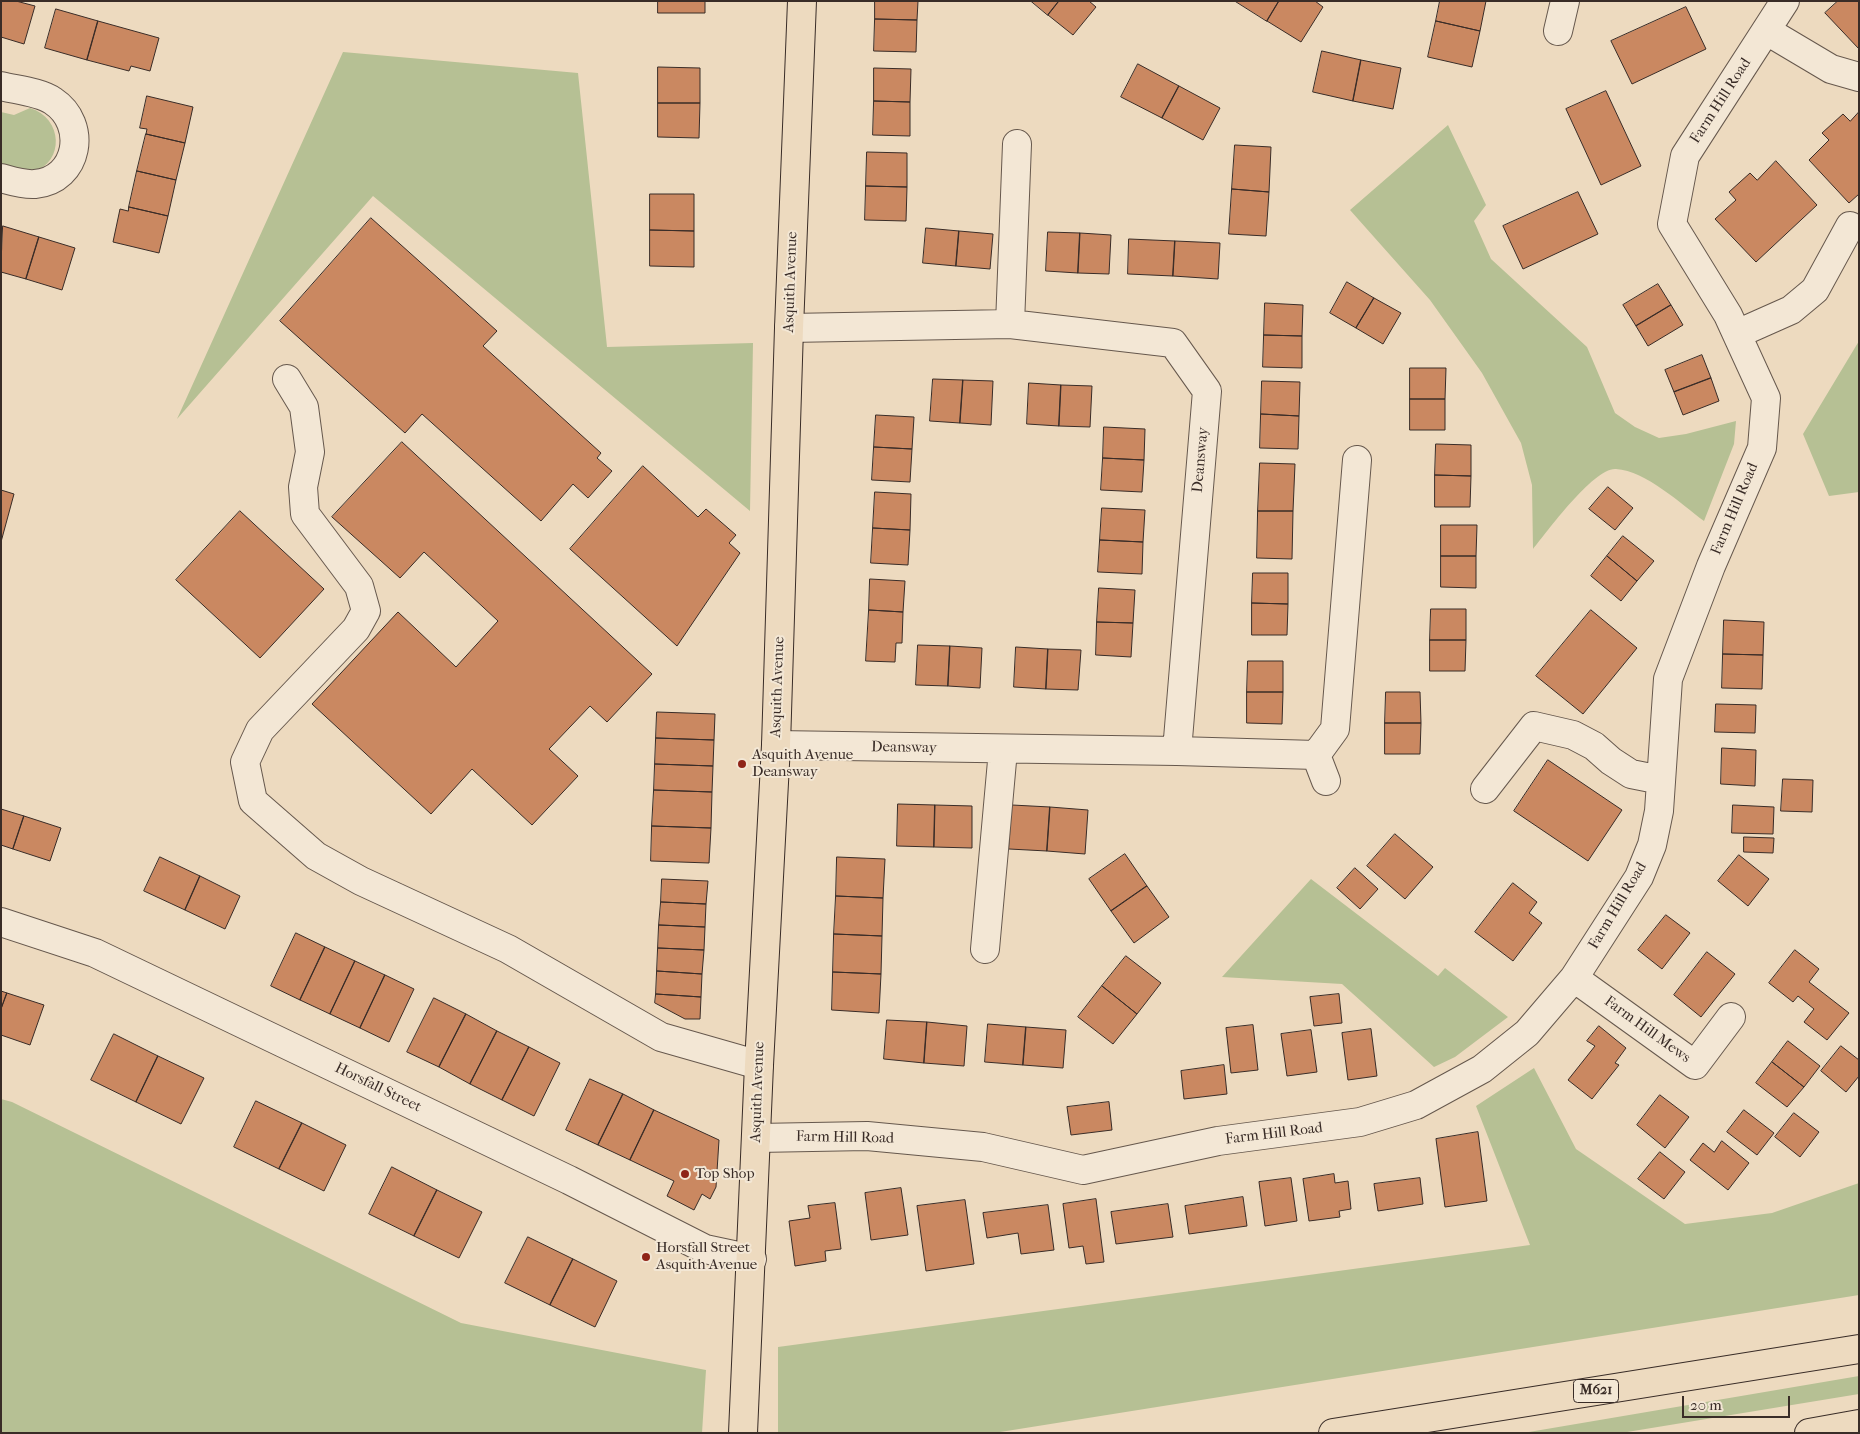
<!DOCTYPE html>
<style>
body{margin:0}
#map{position:relative;width:1860px;height:1434px;overflow:hidden;background:#eddabf;font-family:"IM FELL French Canon",serif}
canvas{display:block}
.frame{position:absolute;inset:0;border:2px solid #392c27;pointer-events:none}
.scale{position:absolute;left:1682px;top:1396px;width:108px;height:22px;box-sizing:border-box;border:2px solid #392c27;border-top:0;padding-left:6px;font-size:15px;line-height:18px;white-space:nowrap;color:#392c27;-webkit-text-stroke:4px #f3e7d5;paint-order:stroke}
</style>
<div id="map">
<canvas width="1860" height="1434"></canvas>
<div class="frame"></div>
<div class="scale">20 m</div>
</div>
<script>
const context = document.querySelector('canvas').getContext('2d');
context.lineJoin = 'round';
function fillPath(path, color) {
  context.fillStyle = color;
  context.fill(path, 'evenodd');
}
function trace(path, color, width, dash) {
  context.strokeStyle = color;
  context.lineWidth = width;
  context.lineCap = dash ? 'butt' : 'round';
  context.setLineDash(dash || []);
  context.stroke(path);
}
function drawText(font, color, halo, rows, align = 'center') {
  context.font = font + ' "IM FELL French Canon",serif';
  context.lineWidth = 4;
  context.setLineDash([]);
  context.textBaseline = 'middle';
  context.strokeStyle = halo;
  context.fillStyle = color;
  for (const [text, x, y, turn = 0] of rows) {
    context.save();
    context.translate(x, y);
    context.rotate((+turn || 0) * Math.PI / 180);
    context.textAlign = isNaN(turn) ? turn : align;
    if (halo) context.strokeText(text, 0, 0);
    context.fillText(text, 0, 0);
    context.restore();
  }
}
fillPath(new Path2D(`
 M343,52L578,73L607,347L753,343L750,511L373,196L177,419Z
 M30,108C63,118 65,162 33,172C24,174 10,169 1,168V112L14,115Z
 M1448,125L1486,205L1474,221L1491,259L1587,347L1615,413L1635,427L1659,438L1686,434L1736,421L1734,444L1704,521C1681,504 1646,471 1616,469C1594,467 1547,532 1533,549L1532,485L1521,443L1482,373L1430,300L1350,210Z
 M1859,341V492L1829,496L1803,434Z
 M1311,879L1438,976L1445,968L1508,1017L1455,1057L1434,1067L1342,984L1222,977Z
 M1534,1068L1576,1149L1685,1224L1772,1213L1859,1183V1295L994,1433H778V1347L1530,1245L1476,1106Z
 M1,1099L12,1102L461,1323L706,1370L702,1433H1Z
 M1859,1376V1394L1621,1433H1523Z`), '#b6c094');
const building = new Path2D(`
 M1,1H16L35,6L24,44L1,37Z
 M658,1H705V13H658Z
 M875,1H918L917,20L875,19Z
 M1031,1H1059L1048,15Z
 M1059,1H1089L1096,7L1073,35L1048,15Z
 M1235,1H1279L1267,21Z
 M1279,1H1315L1323,7L1301,42L1267,21Z
 M1440,1H1486L1480,31L1436,21Z
 M1838,1H1859V49L1825,13Z
 M1686,7L1706,49L1632,84L1611,41Z
 M56,9L98,21L87,60L45,48Z
 M875,19L917,20L916,52L874,51Z
 M98,21L159,38L150,71L131,66L129,71L87,60Z
 M1436,21L1480,31L1472,67L1428,57Z
 M1322,51L1361,60L1353,101L1313,92Z
 M1361,60L1401,68L1393,109L1353,101Z
 M1138,64L1179,86L1162,118L1121,97Z
 M658,67L700,68V103H658Z
 M874,68L911,69L910,102L874,101Z
 M1179,86L1220,108L1203,140L1162,118Z
 M1606,91L1641,166L1601,185L1566,109Z
 M147,96L193,107L185,143L146,134L147,129L140,128Z
 M874,101L910,102V136L873,135Z
 M658,103H700L699,138L658,137Z
 M1859,112V194L1849,203L1809,160L1829,140L1822,133L1843,114L1850,121Z
 M146,134L185,143L176,180L137,171Z
 M1235,145L1271,147L1269,192L1232,189Z
 M867,152L907,153V187L866,186Z
 M1776,161L1817,205L1756,262L1715,219L1736,200L1729,192L1750,173L1757,180Z
 M137,171L176,180L168,216L129,207Z
 M866,186L907,187L906,221L865,220Z
 M1232,189L1269,192L1266,236L1229,234Z
 M1578,192L1598,234L1523,269L1503,226Z
 M650,194H694V231L650,230Z
 M129,207L168,216L159,253L113,242L120,209L128,211Z
 M371,218L497,331L483,346L601,453L597,458L612,471L588,498L573,484L541,521L422,414L405,433L280,321Z
 M3,226L39,237L26,279L1,272Z
 M926,228L959,231L956,266L923,263Z
 M650,230L694,231V267L650,266Z
 M959,231L993,234L990,269L956,266Z
 M1048,232L1080,233L1078,273L1046,271Z
 M1080,233L1111,235L1109,274L1078,273Z
 M39,237L75,248L62,290L26,279Z
 M1129,239L1175,241L1173,276L1128,274Z
 M1175,241L1220,243L1218,279L1173,276Z
 M1347,282L1374,298L1356,328L1330,313Z
 M1658,284L1671,305L1636,326L1623,305Z
 M1374,298L1401,313L1383,344L1356,328Z
 M1265,303L1303,305L1302,336L1264,335Z
 M1671,305L1683,325L1648,346L1636,326Z
 M1264,335L1302,336V368L1263,367Z
 M1702,355L1711,378L1674,392L1665,370Z
 M1410,368H1446L1445,399H1410Z
 M1711,378L1719,401L1683,415L1674,392Z
 M933,379L963,380L960,423L930,421Z
 M963,380L993,381L991,425L960,423Z
 M1262,381L1300,382L1299,416L1261,414Z
 M1029,383L1061,385L1059,426L1027,424Z
 M1061,385L1092,386L1090,427L1059,426Z
 M1410,399H1445V430H1410Z
 M1261,414L1299,416L1298,449L1260,448Z
 M876,415L914,417L912,449L874,447Z
 M1104,427L1145,429L1144,460L1103,458Z
 M402,442L652,674L607,722L590,706L549,749L578,776L532,825L472,769L431,814L312,704L398,612L456,667L498,621L424,552L400,578L332,517Z
 M1436,444L1471,445V476L1435,475Z
 M874,447L912,449L910,482L872,480Z
 M1103,458L1144,460L1142,492L1101,490Z
 M1260,463L1295,464L1293,511H1258Z
 M643,466L698,517L706,509L736,535L729,543L740,553L677,646L570,549Z
 M1435,475L1471,476L1470,507H1435Z
 M1608,487L1633,508L1615,530L1589,509Z
 M1,490L14,494L1,542Z
 M875,492L911,494L910,530L873,528Z
 M1102,508L1145,510L1143,542L1100,540Z
 M240,511L324,589L260,658L176,580Z
 M1258,511H1293L1292,559L1257,558Z
 M1441,525H1477L1476,556H1441Z
 M873,528L910,530L908,565L871,563Z
 M1623,536L1654,561L1637,581L1607,556Z
 M1100,540L1143,542L1142,574L1098,572Z
 M1441,556H1476V588L1441,587Z
 M1607,556L1637,581L1621,601L1591,576Z
 M1253,573H1288V604L1252,603Z
 M870,579L905,581L903,612L869,610Z
 M1099,588L1135,590L1133,623L1097,622Z
 M1252,603L1288,604L1287,635H1252Z
 M1431,609H1466V640H1430Z
 M869,610L903,612L902,643H896L895,662L866,661Z
 M1591,610L1637,648L1583,714L1536,676Z
 M1724,620L1764,622L1763,655L1723,654Z
 M1097,622L1133,623L1131,657L1096,655Z
 M1430,640H1466L1465,671H1430Z
 M918,645L950,646L948,686L916,685Z
 M950,646L982,648L980,688L948,686Z
 M1016,647L1048,649L1046,689L1014,687Z
 M1048,649L1081,650L1078,690L1046,689Z
 M1723,654L1763,655L1762,689L1722,688Z
 M1248,661H1283V692H1247Z
 M1247,692H1283L1282,724L1247,723Z
 M1386,692H1420L1421,723H1385Z
 M1716,704L1756,705L1755,733L1715,732Z
 M657,712L715,714L714,740L656,738Z
 M1385,723H1421L1420,754H1385Z
 M656,738L714,740L713,766L655,764Z
 M1722,748L1756,750L1755,786L1721,784Z
 M1548,760L1622,810L1588,861L1514,811Z
 M655,764L713,766L712,792L654,790Z
 M1783,779L1813,780L1812,812L1781,811Z
 M654,790L712,792L711,828L652,826Z
 M898,804L935,805L934,847L897,846Z
 M935,805L972,806V848L934,847Z
 M1012,805L1050,807L1047,851L1009,849Z
 M1733,805L1774,807L1773,834L1732,833Z
 M1050,807L1088,810L1085,854L1047,851Z
 M1,809L24,816L13,849L1,845Z
 M24,816L61,828L50,861L13,849Z
 M652,826L711,828L709,863L651,861Z
 M1395,834L1433,867L1405,899L1367,866Z
 M1744,837L1774,838L1773,853L1744,852Z
 M1125,854L1147,886L1111,911L1089,879Z
 M1739,855L1769,879L1748,906L1718,881Z
 M160,857L200,876L185,910L144,891Z
 M837,857L885,859L883,898L836,896Z
 M1355,868L1378,889L1360,909L1337,888Z
 M200,876L240,896L225,929L185,910Z
 M662,879L708,881L706,904L661,902Z
 M1513,883L1537,902L1529,913L1542,923L1513,961L1475,932Z
 M1147,886L1169,917L1134,943L1111,911Z
 M836,896L883,898L882,936L834,934Z
 M661,902L706,904L705,927L659,925Z
 M1666,915L1690,933L1662,969L1638,950Z
 M659,925L705,927L704,950L658,948Z
 M296,933L325,947L300,1000L271,986Z
 M834,934L882,936L881,974L833,972Z
 M325,947L355,961L330,1014L300,1000Z
 M658,948L704,950L702,974L657,971Z
 M1795,950L1819,969L1809,982L1849,1013L1827,1040L1804,1022L1814,1009L1798,996L1793,1002L1769,983Z
 M1707,952L1735,974L1701,1017L1674,995Z
 M1126,956L1161,983L1137,1014L1102,986Z
 M355,961L385,975L360,1028L330,1014Z
 M657,971L702,974L701,997L656,994Z
 M833,972L881,974L879,1013L832,1010Z
 M385,975L414,989L389,1042L360,1028Z
 M1102,986L1137,1014L1113,1044L1078,1017Z
 M1,991L7,993L1,1009Z
 M7,993L44,1005L30,1045L1,1035V1009Z
 M656,994L701,997L700,1019H685L655,1003Z
 M1339,994L1342,1023L1314,1026L1310,997Z
 M434,998L466,1014L439,1067L407,1052Z
 M466,1014L497,1031L470,1084L439,1067Z
 M887,1020L927,1022L924,1063L884,1059Z
 M927,1022L967,1026L964,1066L924,1063Z
 M988,1024L1026,1027L1023,1065L985,1062Z
 M1253,1025L1258,1070L1231,1073L1226,1028Z
 M1599,1026L1626,1048L1615,1063L1619,1065L1592,1099L1568,1080L1595,1046L1587,1041Z
 M1026,1027L1066,1030L1063,1068L1023,1065Z
 M1371,1029L1377,1076L1348,1080L1342,1033Z
 M1311,1030L1317,1072L1287,1076L1281,1034Z
 M497,1031L529,1047L502,1100L470,1084Z
 M114,1034L158,1056L136,1102L91,1080Z
 M1788,1041L1820,1066L1804,1087L1772,1062Z
 M1841,1046L1859,1060V1076L1846,1092L1821,1071Z
 M529,1047L560,1063L534,1116L502,1100Z
 M158,1056L204,1078L181,1124L136,1102Z
 M1772,1062L1804,1087L1787,1107L1756,1083Z
 M1224,1065L1227,1094L1184,1099L1181,1071Z
 M590,1079L623,1094L598,1145L566,1130Z
 M623,1094L654,1110L630,1160L598,1145Z
 M1660,1095L1689,1117L1665,1148L1637,1125Z
 M256,1101L302,1123L279,1169L234,1147Z
 M1109,1102L1112,1130L1071,1135L1067,1107Z
 M654,1110L719,1140L716,1187L710,1199L702,1194L694,1210L667,1196L674,1181L630,1160Z
 M1744,1110L1774,1133L1757,1155L1727,1132Z
 M1794,1113L1819,1132L1800,1157L1775,1137Z
 M302,1123L346,1145L324,1191L279,1169Z
 M1478,1132L1487,1201L1445,1207L1436,1139Z
 M1722,1141L1749,1163L1728,1190L1690,1160L1703,1143L1714,1152Z
 M1660,1152L1685,1172L1664,1199L1638,1179Z
 M392,1167L437,1190L414,1236L369,1214Z
 M1334,1174L1335,1183L1348,1181L1351,1209L1339,1211L1340,1217L1309,1221L1303,1179Z
 M1291,1178L1297,1221L1265,1226L1259,1182Z
 M1420,1178L1423,1204L1378,1211L1374,1184Z
 M901,1188L908,1235L871,1240L865,1193Z
 M437,1190L482,1212L459,1258L414,1236Z
 M1243,1197L1247,1226L1189,1234L1185,1206Z
 M1096,1199L1104,1262L1086,1264L1083,1246L1069,1248L1063,1204Z
 M965,1200L974,1264L926,1271L917,1206Z
 M835,1203L841,1249L825,1251L826,1261L795,1266L789,1221L810,1218L808,1206Z
 M1168,1204L1173,1237L1116,1244L1111,1212Z
 M1048,1205L1054,1250L1021,1254L1018,1233L987,1238L983,1213Z
 M528,1237L573,1259L550,1305L505,1283Z
 M573,1259L617,1281L595,1327L550,1305Z`);
fillPath(building, '#ca8861');
trace(building, '#392c27', 1);
const minor = new Path2D(`
 M1558,31L1565,1
 M1767,31L1831,69L1859,77
 M1,86C17,90 40,92 53,101C88,124 79,180 35,184C24,185 12,181 1,178
 M1010,324L1017,144
 M1737,334L1791,310L1815,290L1850,226
 M287,379L304,407L310,452L303,487L305,514L359,586L366,611L356,629L260,730L245,762L253,801L316,856L361,881L508,949L661,1037L759,1065
 M776,745L1177,751L1207,391L1173,343L1010,324L789,328
 M1177,751L1316,755L1335,729L1357,460
 M1316,755L1326,781
 M1485,789L1534,726L1573,735L1594,746L1611,761L1631,774L1661,780
 M1,922L95,953L569,1180L705,1249L752,1259
 M985,949L1003,750
 M1574,978L1695,1065L1731,1017
 M757,1138L867,1136L983,1147L1083,1170L1218,1141L1360,1122L1416,1105L1482,1069L1527,1033L1574,978L1639,877L1652,845L1659,811L1668,679L1711,566L1762,448L1766,398L1728,315L1672,224L1685,156L1785,1`);
const major = new Path2D(`
 M743,1433L759,1065L776,745L789,328L802,1`);
const highway = new Path2D(`
 M1333,1433L1859,1349
 M1809,1433L1859,1424`);
trace(minor, '#66584d', 30);
trace(major, '#392c27', 30);
trace(highway, '#392c27', 30);
trace(minor, '#f3e7d5', 28);
trace(major, '#eddabf', 28);
trace(highway, '#eddabf', 28);
for (const [x, y, r, color] of [
 [742,764,5,"#8f2418"],
 [685,1174,5,"#8f2418"],
 [646,1257,5,"#8f2418"]
]) {
  const dot = new Path2D();
  dot.arc(x, y, r, 0, 2 * Math.PI);
  context.fillStyle = color;
  context.fill(dot);
  trace(dot, '#f3e7d5', 2);
}
for (const [x, y, w] of [
 [1596,1391,45]
]) {
  const box = new Path2D();
  box.roundRect(x - w / 2, y - 11.5, w, 23, 4);
  context.fillStyle = '#f3e7d5';
  context.fill(box);
  trace(box, '#392c27', 1);
}
drawText('bold 14px', '#392c27', null, [
 ["M621",1596,1391]
]);
drawText('15px', '#392c27', '#f3e7d5', [
 ["Farm Hill Road",1721,101,-57],
 ["Asquith Avenue",791,282,-88],
 ["Deansway",1201,460,-85],
 ["Farm Hill Road",1735,509,-67],
 ["Asquith Avenue",778,687,-88],
 ["Deansway",904,748,1],
 ["Farm Hill Road",1618,906,-59],
 ["Farm Hill Mews",1647,1030,36],
 ["Horsfall Street",378,1088,26],
 ["Asquith Avenue",758,1092,-88],
 ["Farm Hill Road",1274,1134,-7],
 ["Farm Hill Road",845,1138,1]
]);
drawText('15px', '#392c27', '#f3e7d5', [
 ["Asquith Avenue",752,755],
 ["Deansway",752,772],
 ["Top Shop",695,1174],
 ["Horsfall Street",656,1248],
 ["Asquith Avenue",656,1265]
], 'left');
</script>
